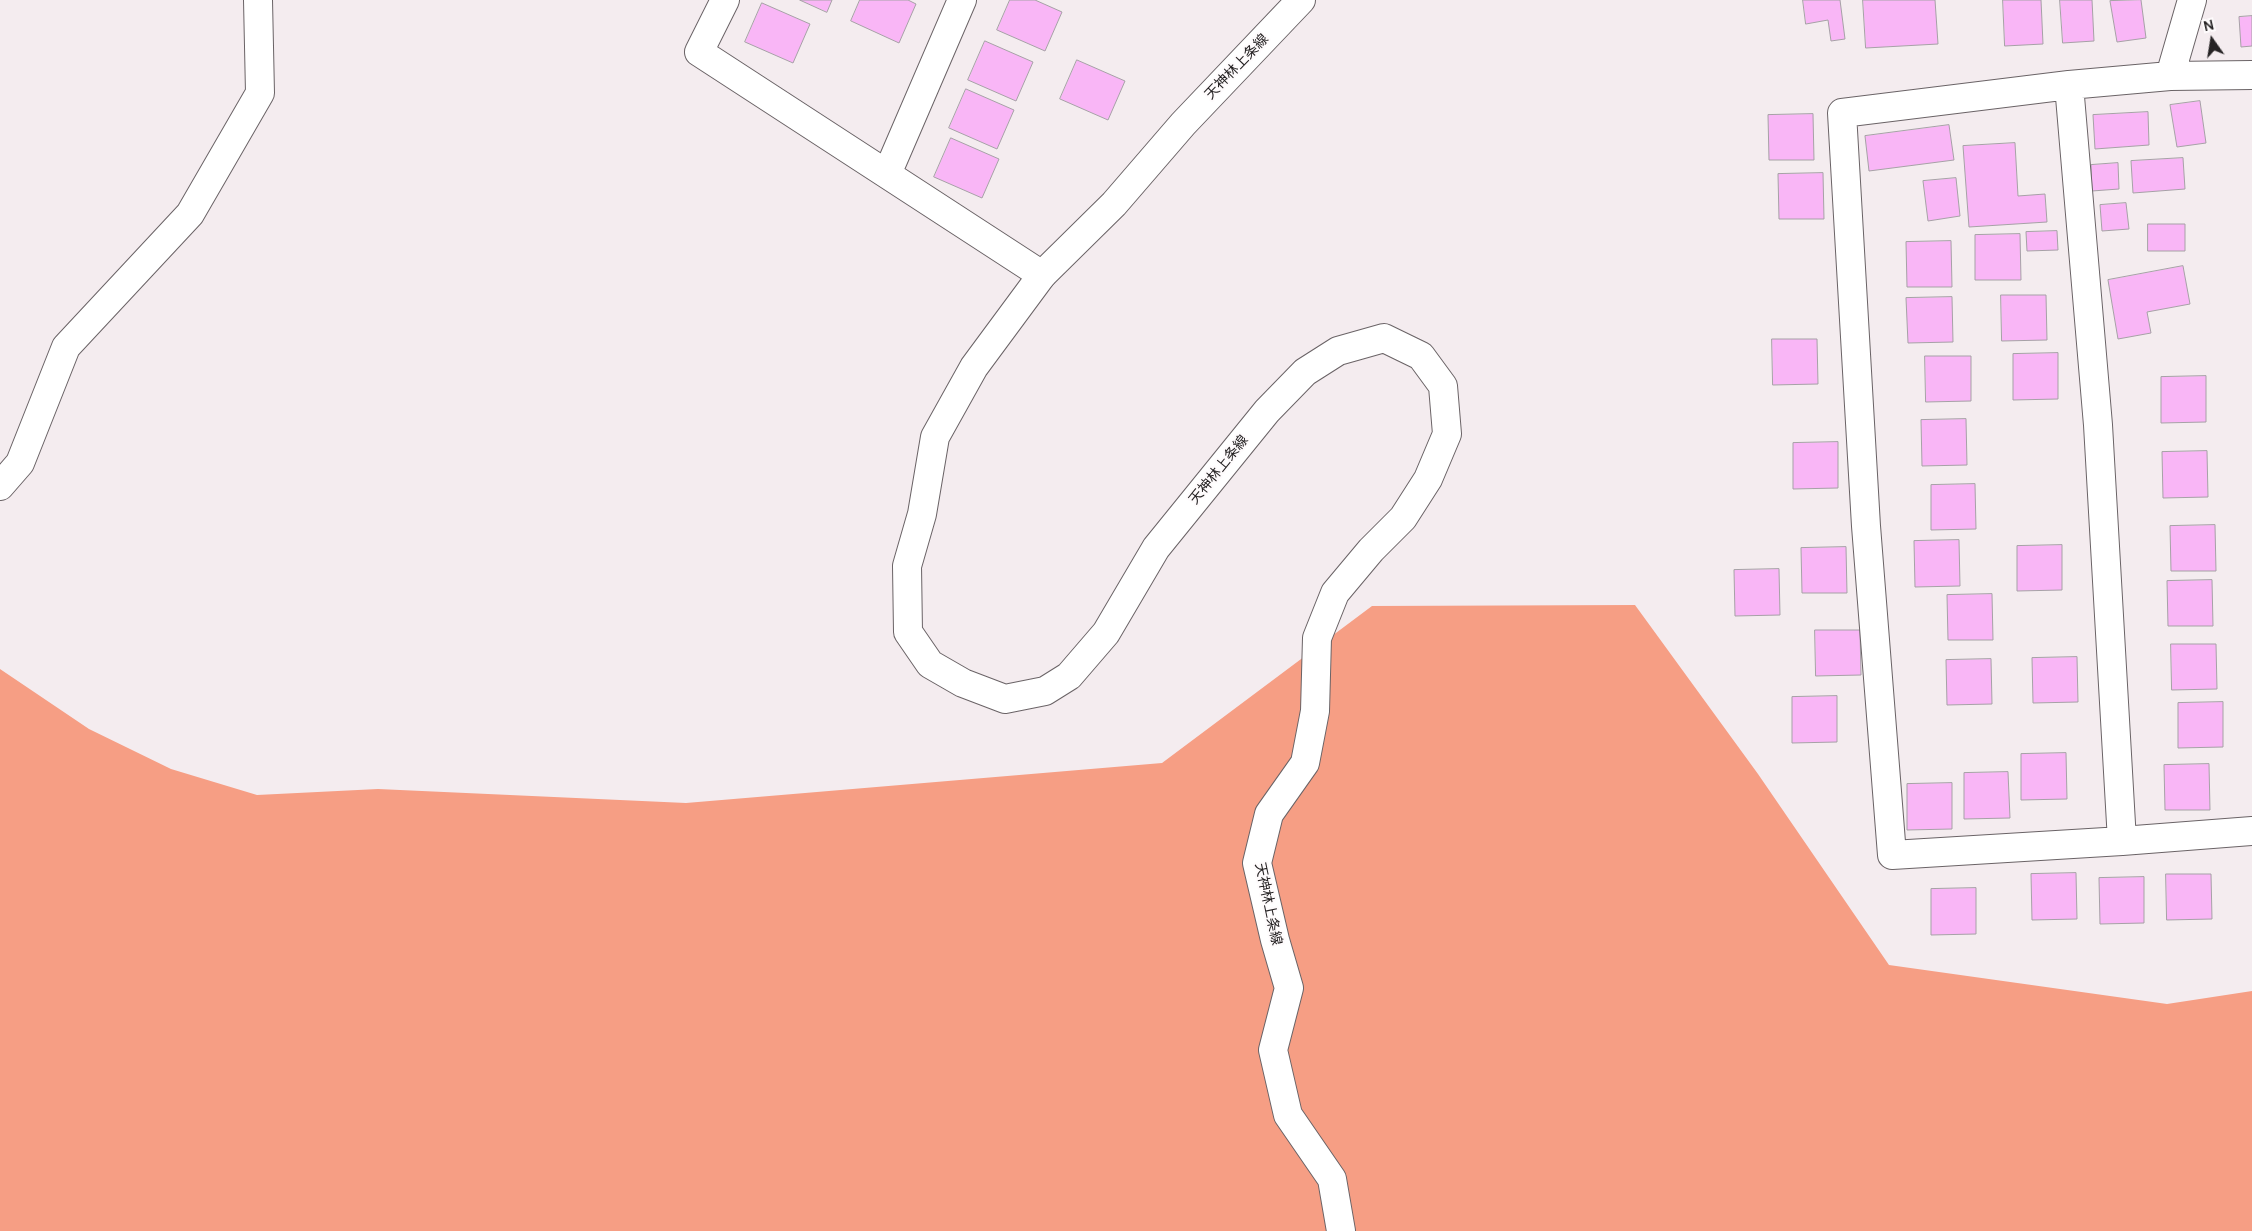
<!DOCTYPE html>
<meta charset="utf-8">
<style>
body{margin:0}
#map{position:relative;width:2252px;height:1231px;overflow:hidden;background:#f4ecef;font-family:Manrope,sans-serif}
canvas{display:block}
.north{position:absolute;left:2187px;top:15px;width:50px;height:50px;-webkit-text-stroke:4px #fefbfc;paint-order:stroke;rotate:347deg;font-size:14px;font-weight:700;line-height:20px;text-align:center;color:#262324}
.north::after{content:'';display:block;margin:auto;width:18px;height:22px;background:#262324;clip-path:polygon(50% 0,100% 100%,50% 72%,0 100%)}
</style>
<div id="map">
<canvas width="2252" height="1231"></canvas>
<div class="north">N</div>
</div>
<script>
const context = document.querySelector('canvas').getContext('2d');
context.lineJoin = 'round';
function fillPath(path, color) {
  context.fillStyle = color;
  context.fill(path, 'evenodd');
}
function trace(path, color, width, dash) {
  context.strokeStyle = color;
  context.lineWidth = width;
  context.lineCap = dash ? 'butt' : 'round';
  context.setLineDash(dash || []);
  context.stroke(path);
}
function drawText(font, color, halo, rows, align = 'center') {
  context.font = font + ' Manrope,"Noto Sans JP",sans-serif';
  context.lineWidth = 4;
  context.setLineDash([]);
  context.textBaseline = 'middle';
  context.strokeStyle = halo;
  context.fillStyle = color;
  for (const [text, x, y, turn = 0] of rows) {
    context.save();
    context.translate(x, y);
    context.rotate((+turn || 0) * Math.PI / 180);
    context.textAlign = isNaN(turn) ? turn : align;
    if (halo) context.strokeText(text, 0, 0);
    context.fillText(text, 0, 0);
    context.restore();
  }
}
fillPath(new Path2D(`
 M1635,605L1758,774L1889,965L2167,1004L2252,991V1231H0V669L89,729L171,769L257,795L378,789L686,803L1162,763L1372,606Z`), '#f69e84');
const building = new Path2D(`
 M800,0H832L827,12Z
 M860,0H908L916,4L899,43L851,21Z
 M1010,0H1035L1062,12L1045,51L997,30Z
 M1803,0H1840L1845,39L1831,41L1828,20L1806,24Z
 M1863,0H1935L1938,44L1866,48Z
 M2003,0H2041L2043,44L2005,46Z
 M2060,0H2092L2094,41L2063,43Z
 M2141,0L2146,38L2117,42L2110,1Z
 M762,3L810,24L793,63L745,42Z
 M2252,16V46L2241,47L2239,17Z
 M985,41L1033,62L1016,101L968,80Z
 M1077,60L1125,81L1108,120L1060,99Z
 M966,89L1014,110L997,149L949,128Z
 M2200,101L2206,143L2177,147L2170,105Z
 M2148,112L2149,145L2095,149L2093,115Z
 M1813,114L1814,160H1769L1768,115Z
 M1949,125L1954,160L1869,171L1865,136Z
 M951,138L999,159L982,198L934,177Z
 M2015,143L2018,196L2045,194L2047,222L1969,227L1963,146Z
 M2183,158L2185,189L2133,193L2131,161Z
 M2118,163L2119,189L2092,191L2091,165Z
 M1823,173L1824,219H1779L1778,174Z
 M1956,178L1960,216L1928,221L1923,181Z
 M2126,203L2129,229L2102,231L2100,205Z
 M2148,224H2185V251H2148Z
 M2057,231L2058,250L2027,251L2026,232Z
 M2020,234L2021,280H1975V235Z
 M1951,241L1952,287H1907L1906,242Z
 M2183,266L2190,304L2147,312L2151,333L2118,339L2108,280Z
 M2001,295H2046L2047,340L2002,341Z
 M1952,297L1953,342L1908,343L1906,298Z
 M1772,339H1817L1818,384L1773,385Z
 M2058,353V399L2013,400V354Z
 M1925,356H1971V401L1926,402Z
 M2206,376V422L2161,423V377Z
 M1966,419L1967,465L1922,466L1921,420Z
 M1838,442V488L1793,489V443Z
 M2207,451L2208,497L2163,498L2162,452Z
 M1975,484L1976,529L1931,530V485Z
 M2215,525L2216,571H2171L2170,526Z
 M1959,540L1960,586L1915,587L1914,541Z
 M2062,545V590L2017,591V546Z
 M1846,547L1847,593H1802L1801,548Z
 M1779,569L1780,615L1735,616L1734,570Z
 M2212,580L2213,626H2168L2167,581Z
 M1992,594L1993,640H1948L1947,595Z
 M1815,630H1860L1861,675L1816,676Z
 M2171,644H2216L2217,689L2172,690Z
 M2077,657L2078,702L2033,703L2032,658Z
 M1991,659L1992,704L1947,705L1946,660Z
 M1837,696V742L1792,743V697Z
 M2223,702V747L2178,748V703Z
 M2066,753L2067,799L2021,800V754Z
 M2209,764L2210,810H2165L2164,765Z
 M2008,772L2010,818L1964,819V773Z
 M1952,783V829L1907,830V784Z
 M2076,873L2077,919L2032,920L2031,874Z
 M2166,874H2211L2212,919L2167,920Z
 M2144,877V923L2100,924L2099,878Z
 M1976,888V934L1931,935V889Z`);
fillPath(building, '#f9b6f6');
trace(building, '#a6a1a6', 1);
const minor = new Path2D(`
 M725,0L699,52L1042,275
 M2170,76L2252,75
 M2069,85L2098,425L2122,841L1892,855L1866,526L1842,113Z
 M2069,85L2170,76L2192,0
 M887,174L962,0
 M0,486L20,463L66,347L190,214L260,93L258,0
 M2122,841L2252,831`);
const major = new Path2D(`
 M1301,0L1183,124L1114,204L1042,275L974,367L935,437L922,514L907,566L908,632L930,664L963,683L1005,699L1045,691L1069,676L1106,633L1156,548L1267,411L1305,372L1338,351L1384,338L1421,356L1443,386L1447,434L1428,479L1403,518L1371,550L1335,593L1317,638L1315,711L1305,763L1269,814L1257,863L1275,940L1289,988L1273,1050L1288,1115L1332,1179L1341,1231`);
trace(minor, '#6a6366', 30);
trace(major, '#6a6366', 30);
trace(minor, '#fff', 28);
trace(major, '#fff', 28);
drawText('14px', '#262324', '#fefbfc', [
 ["天神林上条線",1237,67,-46],
 ["天神林上条線",1219,470,-51],
 ["天神林上条線",1268,904,78]
]);
</script>
